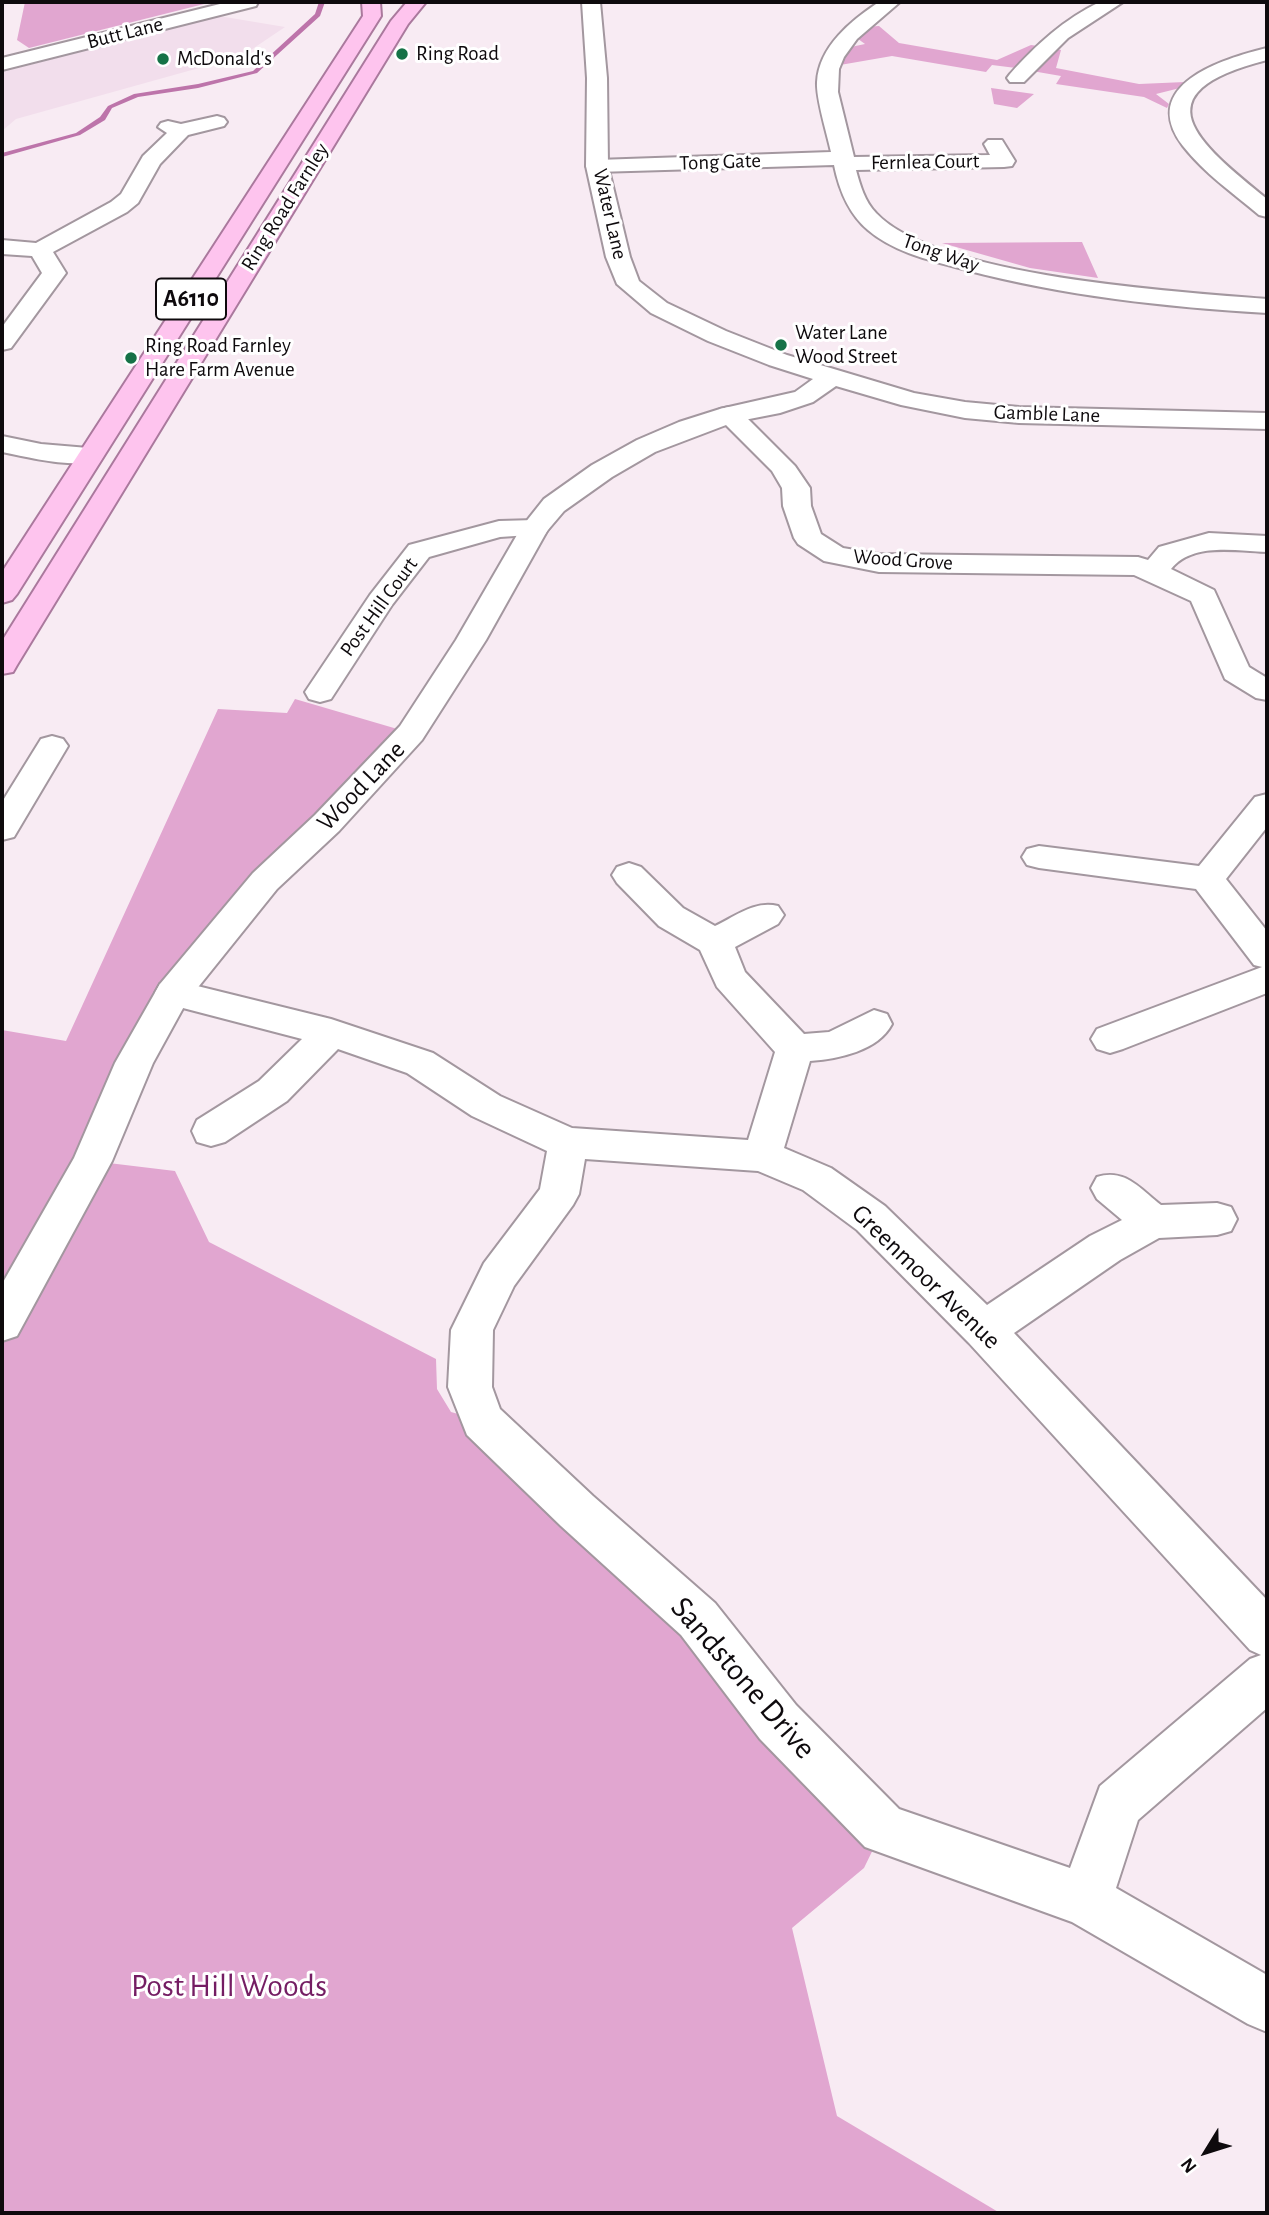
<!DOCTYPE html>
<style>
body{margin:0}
#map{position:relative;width:1269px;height:2215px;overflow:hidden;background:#f8ebf3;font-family:"Alegreya Sans",sans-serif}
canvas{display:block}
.frame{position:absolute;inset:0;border:4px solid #0e0a0d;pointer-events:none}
.north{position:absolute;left:1171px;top:2117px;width:70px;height:70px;-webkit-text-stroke:5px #fff;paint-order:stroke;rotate:232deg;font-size:19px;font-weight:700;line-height:28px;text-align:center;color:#0e0a0d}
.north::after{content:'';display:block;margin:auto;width:24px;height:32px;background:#0e0a0d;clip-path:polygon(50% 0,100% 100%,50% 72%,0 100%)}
</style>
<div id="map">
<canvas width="1269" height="2215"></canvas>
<div class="frame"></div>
<div class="north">N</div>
</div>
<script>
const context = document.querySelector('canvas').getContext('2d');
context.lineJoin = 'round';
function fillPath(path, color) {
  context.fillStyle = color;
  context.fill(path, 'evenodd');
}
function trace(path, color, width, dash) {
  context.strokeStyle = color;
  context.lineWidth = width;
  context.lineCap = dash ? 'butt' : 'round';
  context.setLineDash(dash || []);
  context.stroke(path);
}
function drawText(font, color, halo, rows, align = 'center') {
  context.font = font + ' "Alegreya Sans",sans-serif';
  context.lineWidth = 6;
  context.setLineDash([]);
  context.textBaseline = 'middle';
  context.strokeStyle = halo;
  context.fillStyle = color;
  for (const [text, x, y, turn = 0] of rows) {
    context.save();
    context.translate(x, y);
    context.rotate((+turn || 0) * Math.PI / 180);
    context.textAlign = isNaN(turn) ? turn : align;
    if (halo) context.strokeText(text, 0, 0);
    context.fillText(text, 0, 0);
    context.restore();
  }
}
fillPath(new Path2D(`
 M219,16L285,27L242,56L16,119L2,131V72Z`), '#f2deec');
fillPath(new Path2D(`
 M25,2H212L29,48L17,40Z
 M879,26L899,43L997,60L1031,45L1038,46L1016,68L992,65L986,72L892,56L840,65L846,48L865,44L854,36L864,27Z
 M1052,48L1061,50L1056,68L1139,84L1185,82L1180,88L1156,94L1169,104L1167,108L1144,97L1056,84L1061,76L1032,71Z
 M991,88L1034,94L1017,108L994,104Z
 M1082,242L1098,278L1030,268L942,243Z
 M295,699L411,733L215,939L92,1161L175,1171L209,1242L436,1359L437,1389L451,1412L483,1421L883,1829L864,1868L792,1928L837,2116L1000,2213H2V1030L66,1041L218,709L287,713Z`), '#e1a6d0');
fillPath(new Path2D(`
 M319,2H325L320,16L257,73L198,88L138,97L112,108L105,120L80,135L2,157V153L76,133L100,117L108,106L134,94L198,84L253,71L315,14Z`), '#bd74aa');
const minor = new Path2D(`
 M879,2H900L857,39L844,57L839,69L838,92L854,157L990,155L984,144L988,140H1002L1015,161L1012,166L1004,167L856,170C860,185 865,202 876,213C936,277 1178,292 1267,299V313C1166,307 1064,296 966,270C933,261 895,253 868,230C848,213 839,189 834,165L597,172L589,171L586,166L589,161L597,160L831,152C827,133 816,99 817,82C819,46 852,20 879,2Z
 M1100,2H1123L1068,38L1024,82H1010L1007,78L1010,74C1036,45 1064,19 1100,2Z
 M1267,48V60C1136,93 1198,143 1267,199V217L1259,215C1233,193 1204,173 1183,146C1137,85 1222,59 1267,48Z
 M217,116L224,118L227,122L224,126L188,135L160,164L138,203L127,212L53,252L66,273L11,348L2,350V327L42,273L32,256L2,254V240L36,243L111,202L121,194L143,156L167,133L158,127L161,123L168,121L181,124Z
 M729,407L738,409L795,466L810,488L811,506L821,534L843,548L879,554L1138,557L1148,560L1159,547L1209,533L1267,536V552C1236,551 1193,542 1171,569L1214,590L1249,667L1267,678V700L1256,698L1225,679L1191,601L1134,575L879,572L824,561L798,544L794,538L783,506L782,488L772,471L716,415L720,409Z
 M2,436L41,444L100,449L104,455L100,461C70,468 32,458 2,452Z
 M535,520L545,522L549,528L545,534L500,537L429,557L392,605L331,699L320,702L309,699L305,692L370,595L409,545L499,521Z
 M52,736L63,739L68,746L14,837L2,840V802L41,739Z
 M1267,794V827L1226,879L1267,931V993L1123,1049L1110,1053L1097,1049L1091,1039L1097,1029L1262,967L1254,965L1196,889L1039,868L1027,865L1022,857L1027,849L1039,846L1199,866L1255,797Z
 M629,863L641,867L683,908L715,926C736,916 755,900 778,906L784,915L778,924L735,947L745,972L804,1034L829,1032L874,1010L887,1014L892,1024C878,1051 838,1059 810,1061L784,1148L831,1168L885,1206L987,1305L1090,1236L1122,1220L1097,1199L1091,1188L1097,1177C1125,1168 1140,1189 1161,1205L1217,1203L1231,1207L1237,1219L1231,1231L1217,1235L1159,1238L1120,1260L1014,1333L1267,1600V1708L1138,1820L1116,1888L1267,1975V2032L1248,2024L1072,1922L865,1847L760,1739L681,1635L561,1526L467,1435L448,1387L451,1330L484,1263L540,1189L547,1151L472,1116L407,1073L338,1049L287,1101L225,1142L211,1146L197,1142L192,1131L197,1120L259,1081L302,1039L160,1002L155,993L160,984L173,980L331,1019L433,1053L500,1096L572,1128L748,1140L775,1052L717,987L700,950L659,926L617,883L612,875L617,867ZM585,1159L758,1171L803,1190L857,1230L969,1343L1250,1650L1261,1655L1250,1659L1100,1786L1070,1868L899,1809L796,1705L715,1603L593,1496L500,1409L492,1387L493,1330L514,1286L573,1205L579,1194Z`);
const tertiary = new Path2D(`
 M228,2H258L256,6L2,70V58Z
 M582,2H600L607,78L608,166L630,257L639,281L667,303L726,331L787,355L914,393L965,402L1019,407L1267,413V429L1019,423L965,418L901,405L836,386L813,402L780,413L734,422L655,452L612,477L564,511L547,531L486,640L422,740L339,831L277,889L187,1001L153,1063L112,1161L17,1336L2,1341V1284L74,1158L115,1063L160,984L253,873L315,815L400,726L456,640L521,528L544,499L592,465L637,440L679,422L720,409L795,392L813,379L769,365L708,341L651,313L617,284L606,257L586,166L587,78Z`);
const trunk = new Path2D(`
 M362,2H380L381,16L17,594L12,600L2,603V572L363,16Z
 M407,2H426L408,24L17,665L13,672L2,674V641L391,21Z`);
trace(minor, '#a3979f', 4);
trace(tertiary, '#a3979f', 4);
trace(trunk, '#aa799d', 4);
fillPath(minor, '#fff');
fillPath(tertiary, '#fff');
fillPath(trunk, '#fec4ee');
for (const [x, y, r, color] of [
 [402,54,7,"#167247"],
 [163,59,7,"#167247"],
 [781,345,7,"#167247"],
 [131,358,7,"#167247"]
]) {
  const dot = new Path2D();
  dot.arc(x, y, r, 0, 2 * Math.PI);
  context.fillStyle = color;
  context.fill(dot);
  trace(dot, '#fff', 2.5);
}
drawText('21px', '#0e0a0d', '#fff', [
 ["Butt Lane",125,33,-14],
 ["Tong Gate",720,162,-2],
 ["Fernlea Court",925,162,-1],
 ["Ring Road Farnley",285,207,-58],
 ["Water Lane",610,214,77],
 ["Tong Way",941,253,19],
 ["Gamble Lane",1047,414,2],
 ["Wood Grove",903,560,4],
 ["Post Hill Court",379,607,-54]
]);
drawText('21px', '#0e0a0d', '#fff', [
 ["Ring Road",416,54],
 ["McDonald's",177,59],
 ["Water Lane",795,333],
 ["Wood Street",795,357],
 ["Ring Road Farnley",145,346],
 ["Hare Farm Avenue",145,370]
], 'left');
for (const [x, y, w] of [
 [191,299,70]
]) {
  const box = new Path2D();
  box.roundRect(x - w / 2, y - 20.5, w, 41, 5);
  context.fillStyle = '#fff';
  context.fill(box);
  trace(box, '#0e0a0d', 2);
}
drawText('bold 24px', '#0e0a0d', null, [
 ["A6110",191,299]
]);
drawText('26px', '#0e0a0d', '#fff', [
 ["Wood Lane",361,786,-46],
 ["Greenmoor Avenue",926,1277,44]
]);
drawText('32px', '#0e0a0d', '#fff', [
 ["Sandstone Drive",743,1678,49]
]);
drawText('32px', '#741d63', '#fff', [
 ["Post Hill Woods",229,1986]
]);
</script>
